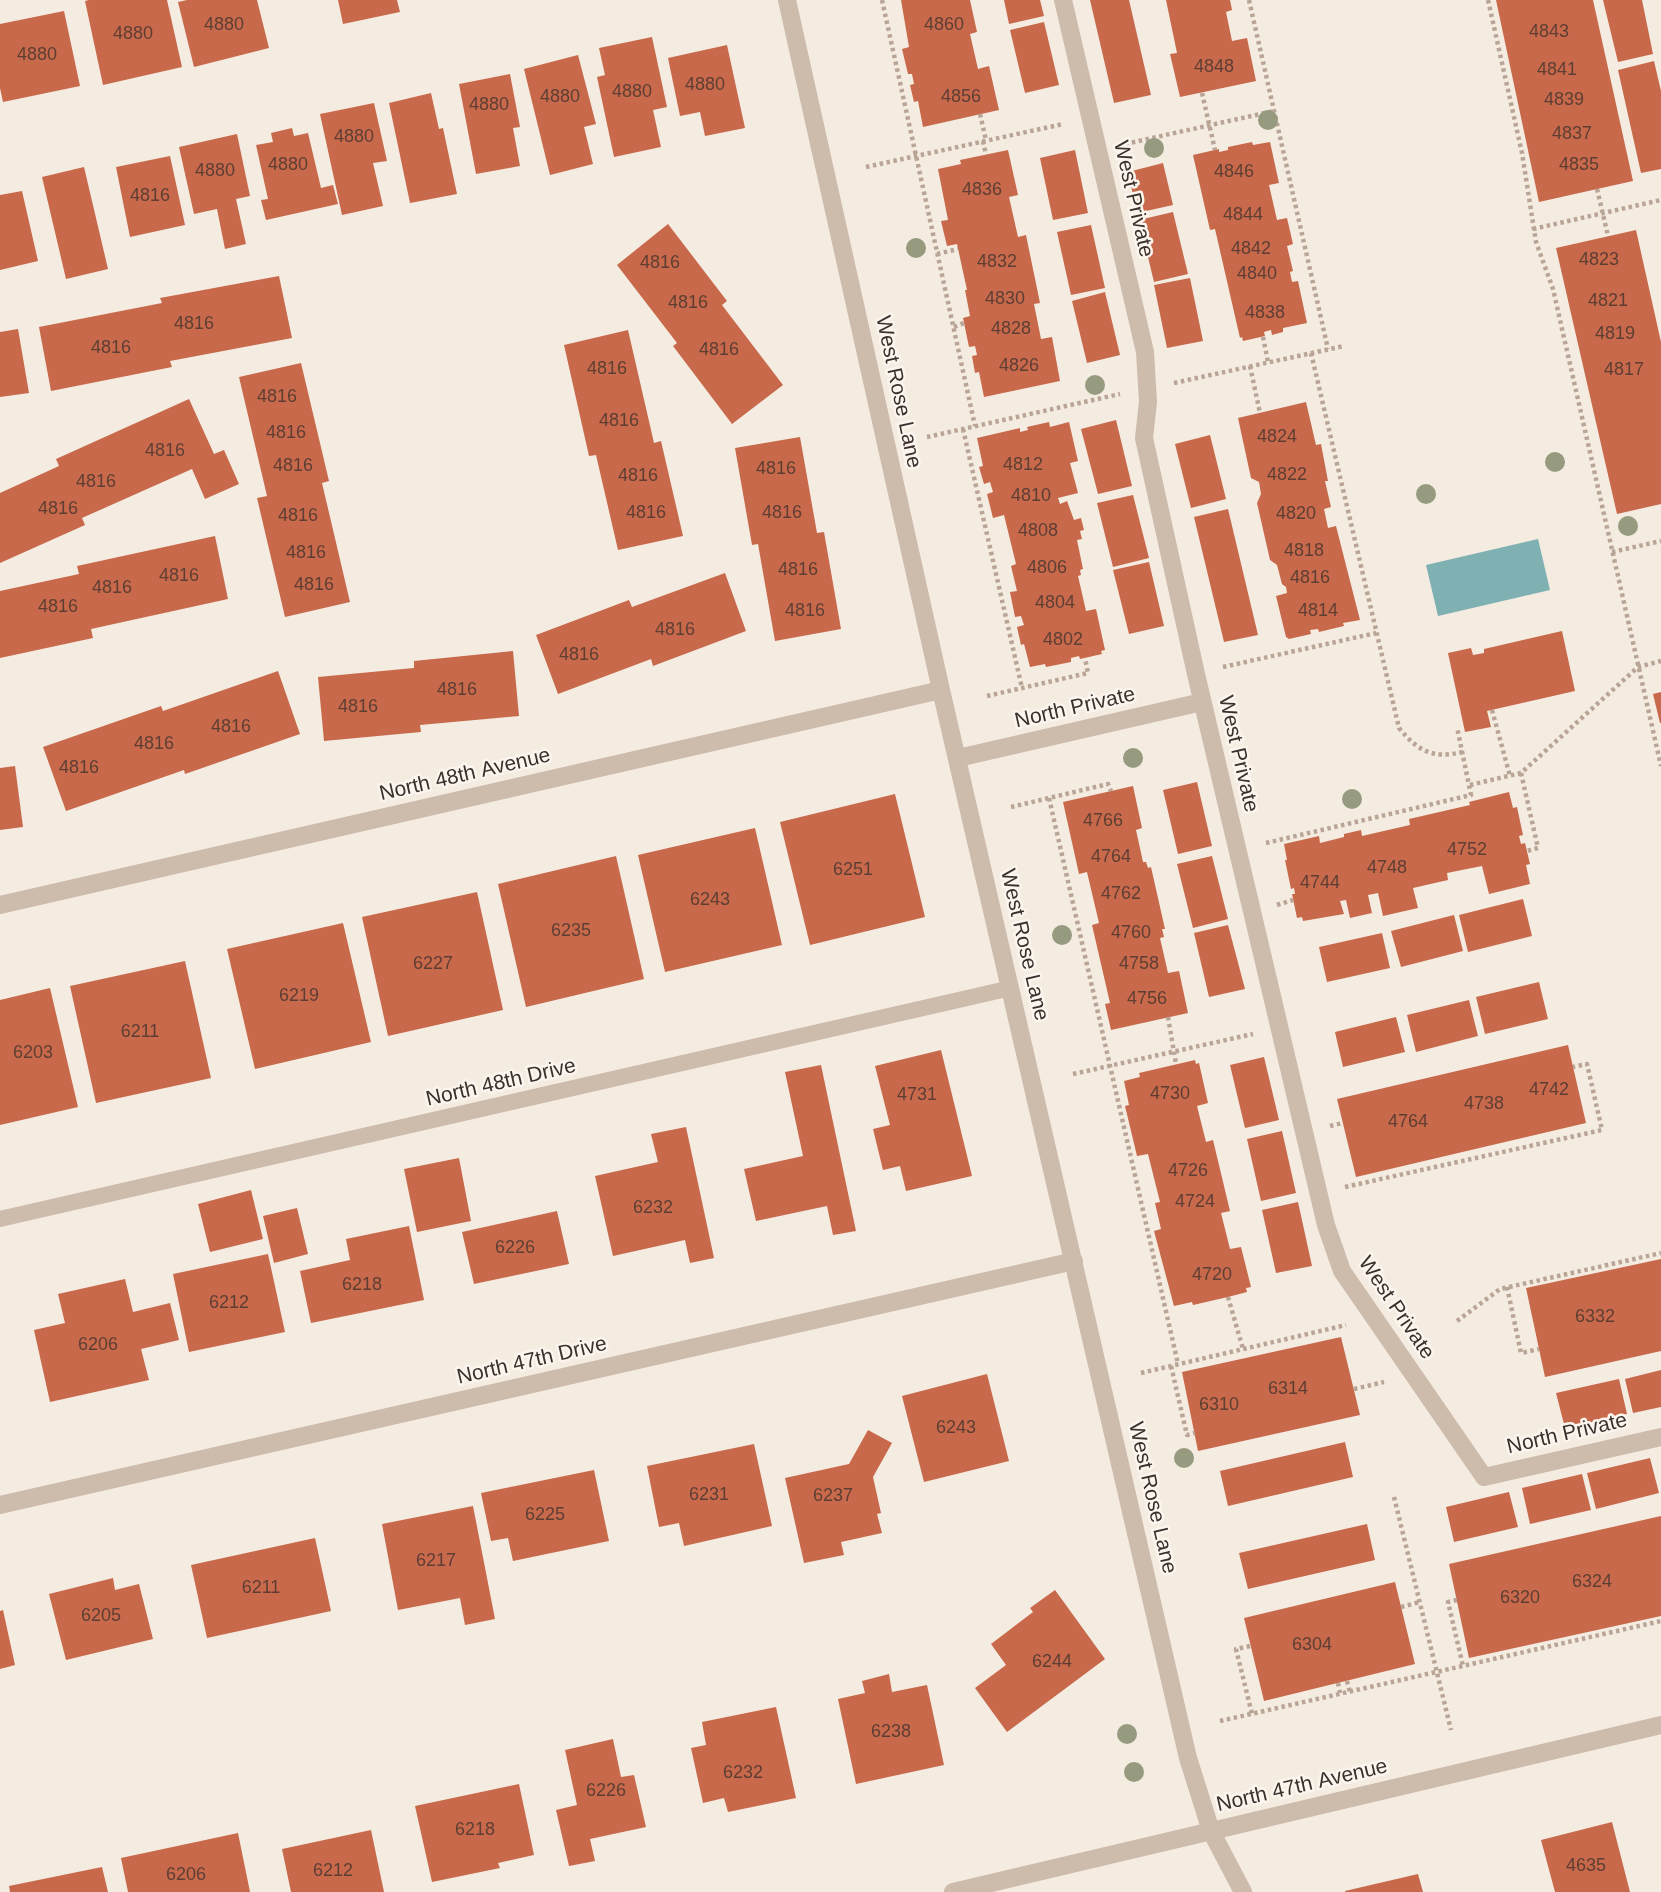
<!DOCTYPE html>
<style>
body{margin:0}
canvas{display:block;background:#f4ebe1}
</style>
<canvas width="1661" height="1892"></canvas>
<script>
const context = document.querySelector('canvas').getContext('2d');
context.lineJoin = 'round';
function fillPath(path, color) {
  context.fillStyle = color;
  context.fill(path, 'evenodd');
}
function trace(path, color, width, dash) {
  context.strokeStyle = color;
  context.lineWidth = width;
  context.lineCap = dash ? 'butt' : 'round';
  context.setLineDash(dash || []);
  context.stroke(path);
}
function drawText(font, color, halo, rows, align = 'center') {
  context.font = font + ' Arial,sans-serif';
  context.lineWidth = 5;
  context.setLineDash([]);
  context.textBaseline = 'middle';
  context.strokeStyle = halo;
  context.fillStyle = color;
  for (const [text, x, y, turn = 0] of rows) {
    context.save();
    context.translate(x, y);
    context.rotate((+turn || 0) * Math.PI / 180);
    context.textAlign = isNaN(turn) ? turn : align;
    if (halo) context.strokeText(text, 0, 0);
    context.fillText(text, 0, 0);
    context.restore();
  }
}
fillPath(new Path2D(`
 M1538,539L1550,590L1438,616L1426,565Z`), '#7fb0b2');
fillPath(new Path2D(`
 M89,0H167L182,67L103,85L85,1Z
 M187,0H257L269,48L194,67L178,2Z
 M338,0H397L400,12L343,24Z
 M901,0H970L977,32L970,34L978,69L989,66L999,110L923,127L918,101L914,102L910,85L914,84L912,74H908L902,49L909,47Z
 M1004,0H1040L1044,16L1009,24Z
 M1090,0H1129L1151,95L1114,103Z
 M1166,0H1230L1232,10L1226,12L1232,41L1247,38L1256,81L1180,97L1170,54L1177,53Z
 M1496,0H1593L1633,181L1539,202Z
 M1603,0H1642L1653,54L1618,62Z
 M64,11L80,86L3,102L0,88V24Z
 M1044,22L1059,85L1025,93L1010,30Z
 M652,37L667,107L653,110L661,147L614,157L597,77L605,75L599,48Z
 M727,45L745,128L705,136L700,112L680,116L668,58Z
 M578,55L596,124L584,127L593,164L550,175L524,69Z
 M1654,61L1661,91V169L1641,173L1618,70Z
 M510,74L520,127L513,128L520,166L476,174L459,84Z
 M431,93L439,129L443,128L457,194L410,203L389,103Z
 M374,103L387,161L373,163L383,206L342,215L320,114Z
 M292,128L294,136L308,133L321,188L333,185L338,204L266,220L261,200L268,199L256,145L273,142L271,133Z
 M237,134L250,196L236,199L246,244L225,249L217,209L194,214L179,147Z
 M1252,142L1253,145L1270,142L1279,183L1269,185L1277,220L1287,218L1293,244L1287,246L1293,271L1290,272L1292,282L1298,281L1307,323L1283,328V332L1272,335L1271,330L1264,332L1265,336L1243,341L1242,337L1240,338L1215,229L1210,230L1193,155L1219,149V152L1228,150V147Z
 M1008,150L1018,195L1009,197L1018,237L1026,235L1040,303L1034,304L1041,339L1052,337L1060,381L984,397L979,372L975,373L972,356L977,355L975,346L969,347L963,318L970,316L965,290H967L957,244L947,246L941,221L948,220L938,169L961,164L960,160Z
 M1075,150L1088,213L1053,220L1040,158Z
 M170,156L185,225L130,237L116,167Z
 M1163,163L1173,205L1137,213L1128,172Z
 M84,167L108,269L66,279L42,177Z
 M22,191L38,261L0,270V195Z
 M1173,212L1188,274L1154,282L1139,220Z
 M668,224L727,301L722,305L783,385L732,424L673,346L677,343L617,265Z
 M1091,225L1105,288L1071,295L1057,232Z
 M1636,230L1661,342V504L1617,514L1556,248Z
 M279,276L292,338L170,361L172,367L51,391L39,327L162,303L160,298Z
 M1190,278L1203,341L1167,348L1154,285Z
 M1105,292L1120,355L1087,363L1072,301Z
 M18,329L29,393L0,397V332Z
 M628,330L654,443L661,441L683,536L618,550L596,455L589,456L564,345Z
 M301,363L329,481L322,483L350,602L285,617L257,498L267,496L239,377Z
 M189,399L214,454L224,450L239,484L205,499L192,469L82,518L85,525L0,563V493L59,466L56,459Z
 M1306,402L1316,445L1321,444L1328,481H1325L1331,507L1324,509L1328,528L1336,526L1360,620L1343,623L1344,626L1319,632L1318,629L1310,630L1311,634L1289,639L1286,637L1276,596L1287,593L1286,587L1282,584L1277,565L1270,560L1257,503L1261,494L1259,482L1251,478L1238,418Z
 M1116,420L1132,486L1098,494L1081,429Z
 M1049,422L1050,427L1069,422L1078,461L1070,463L1078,493L1058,498L1060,504L1067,501L1074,520L1081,518L1084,530L1080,531L1082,539L1077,540L1083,569L1080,570L1081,575L1078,576L1086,611L1096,609L1105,650L1101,651L1102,654L1080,659L1079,656L1071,658V662L1046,667L1045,664L1030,667L1024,644L1021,645L1017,627L1024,625L1021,616L1015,617L1010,592L1017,591L1011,566L1016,564L1004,515L993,518L987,494L993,492L990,482L984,484L979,467L983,466L977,438L1020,428V432L1028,430L1027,427Z
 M1210,435L1226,499L1191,508L1175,444Z
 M800,437L817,533L824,532L841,629L775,641L758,544L752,545L735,448Z
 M1133,495L1149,558L1113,567L1097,503Z
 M1228,509L1258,635L1224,642L1194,517Z
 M215,536L228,599L91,629L93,638L0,658V591L79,574L77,566Z
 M1149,562L1164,626L1129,634L1113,570Z
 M725,573L746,631L653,666L651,659L558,694L536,635L629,600L632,607Z
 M1562,631L1575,691L1487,711L1491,727L1465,732L1448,653L1471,648L1473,655L1484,653V649Z
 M513,651L519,716L420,725L421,732L324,741L318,677L414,668V661Z
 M278,671L300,734L185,774L184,770L66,811L43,747L161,706L163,711Z
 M1661,692V723H1660L1653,694Z
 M15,766L23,827L0,830V768Z
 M1197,782L1212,846L1178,854L1163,790Z
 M1133,786L1142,828L1136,830L1143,862H1146L1148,868L1151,867L1165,929H1162L1164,937L1160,938L1168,973L1179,971L1188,1013L1111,1030L1105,1004L1110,1003L1092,925L1099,923L1087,872L1079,874L1063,802Z
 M1509,792L1513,808L1517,807L1523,835L1519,836L1521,844L1525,843L1530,864L1526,865L1530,884L1489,894L1482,866L1447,873L1448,880L1413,888L1418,908L1383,916L1378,893L1368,895L1372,913L1350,918L1346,900L1340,901L1344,914L1303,921L1302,917L1297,918L1292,894H1295L1294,888L1291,889L1285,860H1287L1284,844L1319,836L1320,843L1344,837V834L1361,830L1362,836L1410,825L1409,819L1470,805L1469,802Z
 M895,794L925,917L810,945L780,822Z
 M755,828L782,945L665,972L638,855Z
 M616,856L644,979L526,1007L498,884Z
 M1212,856L1228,919L1193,928L1177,864Z
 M477,892L503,1010L388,1036L362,917Z
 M1523,899L1532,936L1468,952L1459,915Z
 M1454,915L1463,951L1401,967L1391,931Z
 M343,923L371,1042L255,1069L227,949Z
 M1228,925L1245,989L1209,997L1194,933Z
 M1382,933L1390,968L1327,982L1319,947Z
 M185,961L211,1078L96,1103L70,986Z
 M1539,982L1548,1019L1485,1034L1476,997Z
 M50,988L78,1107L0,1125V1000Z
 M1469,1000L1478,1036L1416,1052L1407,1015Z
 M1396,1017L1405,1052L1343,1067L1335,1032Z
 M1568,1045L1586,1123L1356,1177L1337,1099Z
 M941,1050L972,1176L906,1191L900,1166L883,1170L873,1129L890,1125L875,1066Z
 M1264,1057L1279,1120L1245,1128L1230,1065Z
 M1195,1060L1196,1064L1199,1063L1208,1103L1197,1106L1206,1142L1213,1140L1230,1211L1221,1213L1230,1249L1241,1247L1251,1287L1246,1288L1247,1292L1228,1297L1193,1305L1192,1302L1174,1306L1154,1231L1161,1229L1155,1203L1160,1202L1148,1154L1137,1156L1125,1106L1129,1105L1124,1081L1140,1077L1139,1073Z
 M821,1065L856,1231L833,1235L827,1206L756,1221L744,1169L803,1156L785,1072Z
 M686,1127L714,1258L690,1263L685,1240L613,1256L595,1176L658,1162L651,1134Z
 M1282,1131L1296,1193L1261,1201L1247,1139Z
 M459,1158L471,1221L417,1232L404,1169Z
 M251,1190L263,1239L210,1252L198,1204Z
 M1298,1202L1312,1266L1276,1273L1262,1210Z
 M297,1208L308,1254L274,1263L263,1216Z
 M557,1211L569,1264L474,1284L462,1232Z
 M409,1226L424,1300L311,1323L300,1271L350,1260L346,1239Z
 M268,1254L285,1332L189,1352L173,1274Z
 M1661,1259V1351L1545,1377L1526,1288Z
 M125,1279L133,1312L170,1303L179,1340L141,1349L149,1380L50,1402L34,1330L65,1323L58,1294Z
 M1341,1337L1360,1415L1198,1451L1182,1372Z
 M1661,1370V1407L1633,1413L1625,1379Z
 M987,1374L1009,1461L924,1482L902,1396Z
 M1619,1379L1627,1414L1565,1428L1556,1393Z
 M868,1430L892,1443L873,1477L881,1513L877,1514L882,1533L841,1542L844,1555L804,1563L785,1478L849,1464Z
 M1345,1442L1353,1477L1228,1506L1220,1471Z
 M754,1444L772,1526L684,1546L679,1523L659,1527L647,1466Z
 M1650,1458L1659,1493L1596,1509L1587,1473Z
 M594,1470L609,1541L513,1561L508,1538L491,1541L481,1493Z
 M1582,1474L1591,1510L1530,1524L1522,1488Z
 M1509,1492L1518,1527L1454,1542L1446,1507Z
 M473,1506L495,1619L465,1625L460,1598L398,1610L382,1524Z
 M1661,1516V1616L1469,1658L1449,1564Z
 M1367,1524L1375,1560L1248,1589L1239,1553Z
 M315,1538L331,1611L207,1638L191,1565Z
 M113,1578L115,1590L139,1584L153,1639L66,1660L49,1594Z
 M1395,1582L1415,1664L1264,1701L1244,1618Z
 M1055,1590L1105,1659L1007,1732L975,1688L1006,1665L991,1644L1033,1612L1030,1608Z
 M3,1610L15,1665L0,1669V1611Z
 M889,1674L892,1692L927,1685L944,1765L856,1784L838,1699L865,1693L862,1681Z
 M776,1707L796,1798L728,1812L724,1798L703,1803L691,1748L706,1745L702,1722Z
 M613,1739L621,1777L634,1775L646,1827L590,1839L595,1861L569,1866L556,1810L577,1805L565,1750Z
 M519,1784L534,1855L498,1863L500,1868L432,1882L415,1806Z
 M1612,1822L1630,1892H1555L1541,1840Z
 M371,1830L384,1892H291L282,1849Z
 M238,1833L250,1892H128L121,1858Z
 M102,1867L108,1892H10L9,1886Z
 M1418,1874L1423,1892H1345V1891Z`), '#c8694b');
trace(new Path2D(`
 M882,0L975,426
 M1249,0L1328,349
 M1488,0L1522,153L1536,242L1553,289L1661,766
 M1202,93L1215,150
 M980,114L986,140
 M983,141L986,155
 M1125,144L1274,111
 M866,167L1063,124
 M1597,189L1608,236
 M1533,229L1661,200
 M937,254L958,249
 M954,327L964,323
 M1263,337L1268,362
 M1311,353L1399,728C1418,751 1432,759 1463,752
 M1250,366L1260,413
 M1174,383L1344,346
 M963,429L1022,688
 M927,437L1120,394
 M1612,552L1661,541
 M1223,667L1376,633
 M987,696L1088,673L1085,658
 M1492,710L1510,776
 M1521,773L1538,848L1527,851
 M1470,785L1521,773L1638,667L1661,661
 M1049,798L1178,1364
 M1011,807L1108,784L1111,791
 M1266,843L1471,795L1457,727
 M1277,905L1293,900
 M1168,1017L1176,1064
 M1073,1074L1253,1034
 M1330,1126L1343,1123
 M1345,1187L1602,1130L1587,1064L1573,1067
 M1507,1287L1521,1353L1539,1349
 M1228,1297L1243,1349
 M1457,1321L1500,1289L1661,1253
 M1171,1366L1187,1435L1195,1433
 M1141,1373L1346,1325
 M1354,1389L1384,1382
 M1394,1497L1451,1730
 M1457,1600L1448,1602L1463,1666
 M1401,1607L1420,1602
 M1250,1646L1236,1649L1252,1714
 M1347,1681L1350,1692
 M1338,1683L1340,1693
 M1220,1721L1661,1621`), '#b9a596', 4.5, [3.5, 3.5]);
trace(new Path2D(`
 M0,1219L1011,988`), '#cdbbac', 16);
trace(new Path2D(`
 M787,0L941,690L1188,1758L1211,1831L1243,1892
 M1063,0L1145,352L1148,402L1144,438L1196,674L1326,1225L1342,1271L1484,1477L1661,1437
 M958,758L1202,702
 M0,905L941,690
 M0,1505L1074,1261`), '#cdbbac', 18);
trace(new Path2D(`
 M953,1892L1661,1725`), '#cdbbac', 18);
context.fillStyle = '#969b7f';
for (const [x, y] of [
 [1268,120],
 [1154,148],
 [916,248],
 [1095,385],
 [1555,462],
 [1426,494],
 [1628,526],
 [1133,758],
 [1352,799],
 [1062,935],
 [1184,1458],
 [1127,1734],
 [1134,1772]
]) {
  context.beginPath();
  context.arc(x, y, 10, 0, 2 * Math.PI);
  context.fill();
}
drawText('18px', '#5e3e33', null, [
 ["4880",224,25],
 ["4860",944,25],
 ["4843",1549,32],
 ["4880",133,34],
 ["4880",37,55],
 ["4848",1214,67],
 ["4841",1557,70],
 ["4880",705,85],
 ["4880",632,92],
 ["4880",560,97],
 ["4856",961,97],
 ["4839",1564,100],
 ["4880",489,105],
 ["4837",1572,134],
 ["4880",354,137],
 ["4880",288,165],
 ["4835",1579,165],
 ["4880",215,171],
 ["4846",1234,172],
 ["4836",982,190],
 ["4816",150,196],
 ["4844",1243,215],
 ["4842",1251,249],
 ["4823",1599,260],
 ["4832",997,262],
 ["4816",660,263],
 ["4840",1257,274],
 ["4830",1005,299],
 ["4821",1608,301],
 ["4816",688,303],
 ["4838",1265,313],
 ["4816",194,324],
 ["4828",1011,329],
 ["4819",1615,334],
 ["4816",111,348],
 ["4816",719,350],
 ["4826",1019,366],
 ["4816",607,369],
 ["4817",1624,370],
 ["4816",277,397],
 ["4816",619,421],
 ["4816",286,433],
 ["4824",1277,437],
 ["4816",165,451],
 ["4812",1023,465],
 ["4816",293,466],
 ["4816",776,469],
 ["4822",1287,475],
 ["4816",638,476],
 ["4816",96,482],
 ["4810",1031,496],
 ["4816",58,509],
 ["4816",646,513],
 ["4816",782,513],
 ["4820",1296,514],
 ["4816",298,516],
 ["4808",1038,531],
 ["4818",1304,551],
 ["4816",306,553],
 ["4806",1047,568],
 ["4816",798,570],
 ["4816",179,576],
 ["4816",1310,578],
 ["4816",314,585],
 ["4816",112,588],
 ["4804",1055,603],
 ["4816",58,607],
 ["4816",805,611],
 ["4814",1318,611],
 ["4816",675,630],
 ["4802",1063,640],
 ["4816",579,655],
 ["4816",457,690],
 ["4816",358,707],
 ["4816",231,727],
 ["4816",154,744],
 ["4816",79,768],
 ["4766",1103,821],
 ["4752",1467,850],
 ["4764",1111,857],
 ["4748",1387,868],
 ["6251",853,870],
 ["4744",1320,883],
 ["4762",1121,894],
 ["6243",710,900],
 ["6235",571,931],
 ["4760",1131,933],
 ["6227",433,964],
 ["4758",1139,964],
 ["6219",299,996],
 ["4756",1147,999],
 ["6211",140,1032],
 ["6203",33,1053],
 ["4742",1549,1090],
 ["4730",1170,1094],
 ["4731",917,1095],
 ["4738",1484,1104],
 ["4764",1408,1122],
 ["4726",1188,1171],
 ["4724",1195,1202],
 ["6232",653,1208],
 ["6226",515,1248],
 ["4720",1212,1275],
 ["6218",362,1285],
 ["6212",229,1303],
 ["6332",1595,1317],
 ["6206",98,1345],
 ["6314",1288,1389],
 ["6310",1219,1405],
 ["6243",956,1428],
 ["6231",709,1495],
 ["6237",833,1496],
 ["6225",545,1515],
 ["6217",436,1561],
 ["6324",1592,1582],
 ["6211",261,1588],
 ["6320",1520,1598],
 ["6205",101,1616],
 ["6304",1312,1645],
 ["6244",1052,1662],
 ["6238",891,1732],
 ["6232",743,1773],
 ["6226",606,1791],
 ["6218",475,1830],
 ["4635",1586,1866],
 ["6212",333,1871],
 ["6206",186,1875]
]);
drawText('21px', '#3b302b', '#fbf5ee', [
 ["West Private",1133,199,77],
 ["West Rose Lane",898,392,78],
 ["North Private",1075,708,-13],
 ["West Private",1238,754,77],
 ["North 48th Avenue",465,775,-13],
 ["West Rose Lane",1024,945,77],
 ["North 48th Drive",501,1083,-13],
 ["West Private",1396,1308,56],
 ["North 47th Drive",532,1361,-13],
 ["North Private",1567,1434,-13],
 ["West Rose Lane",1152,1498,77],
 ["North 47th Avenue",1302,1786,-13]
]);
</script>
